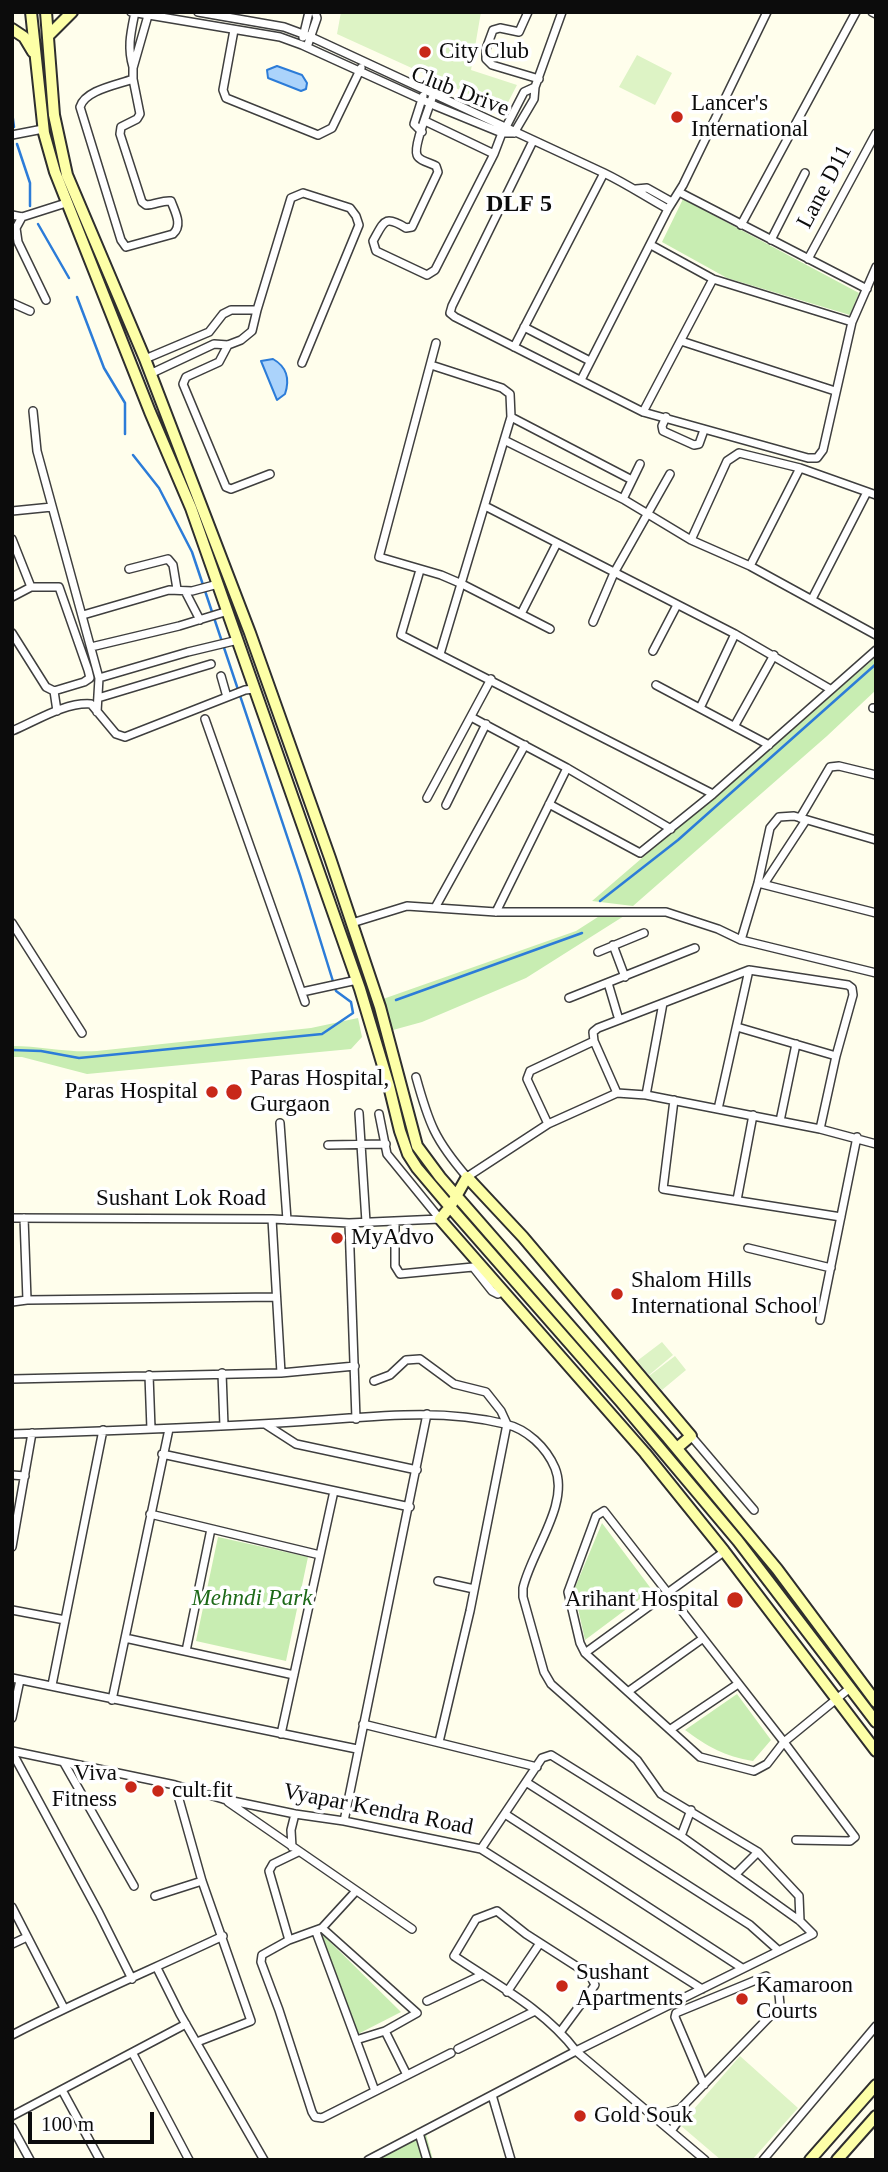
<!DOCTYPE html>
<style>
body{margin:0}
#map{position:relative;width:888px;height:2172px;overflow:hidden;background:#fffeec;font-family:"Times New Roman",serif}
canvas{display:block}
.frame{position:absolute;inset:0;border:14px solid #0c0c0c;pointer-events:none}
.scale{position:absolute;left:28px;top:2112px;width:126px;height:32px;box-sizing:border-box;border:4px solid #0c0c0c;border-top:0;padding-left:9px;font-size:21px;line-height:24px;white-space:nowrap;color:#0c0c0c;-webkit-text-stroke:5px #fff;paint-order:stroke}
</style>
<div id="map">
<canvas width="888" height="2172"></canvas>
<div class="frame"></div>
<div class="scale">100 m</div>
</div>
<script>
const context = document.querySelector('canvas').getContext('2d');
context.lineJoin = 'round';
function fillPath(path, color) {
  context.fillStyle = color;
  context.fill(path, 'evenodd');
}
function trace(path, color, width, dash) {
  context.strokeStyle = color;
  context.lineWidth = width;
  context.lineCap = dash ? 'butt' : 'round';
  context.setLineDash(dash || []);
  context.stroke(path);
}
function drawText(font, color, halo, rows, align = 'center') {
  context.font = font + ' "Times New Roman",serif';
  context.lineWidth = 7;
  context.setLineDash([]);
  context.textBaseline = 'middle';
  context.strokeStyle = halo;
  context.fillStyle = color;
  for (const [text, x, y, turn = 0] of rows) {
    context.save();
    context.translate(x, y);
    context.rotate((+turn || 0) * Math.PI / 180);
    context.textAlign = isNaN(turn) ? turn : align;
    if (halo) context.strokeText(text, 0, 0);
    context.fillText(text, 0, 0);
    context.restore();
  }
}
fillPath(new Path2D(`
 M683,199L859,293L850,315L727,278L662,242Z
 M876,657V690L827,736L633,906L592,901Z
 M601,915L624,916L526,978L422,1022L393,1030L383,999L576,931Z
 M358,1018L362,1037L351,1049L87,1074L22,1057H12V1046C41,1046 68,1053 97,1051L311,1028Z
 M602,1523L652,1590L585,1640L574,1590Z
 M218,1537L308,1557L286,1661L196,1641Z
 M737,1694L771,1740L753,1761C724,1756 708,1747 685,1730Z
 M320,1932L401,2012L358,2034Z
 M426,2134L433,2160H377Z`), '#c8edb2');
fillPath(new Path2D(`
 M341,12H481L471,70L517,85L504,110L337,34Z
 M637,55L672,73L655,105L619,87Z
 M662,1342L673,1355L649,1375L637,1361Z
 M675,1356L686,1370L662,1390L649,1376Z
 M740,2056L798,2108L752,2160H721L680,2125Z`), '#ddf3c5');
const water = new Path2D(`
 M277,66L302,75L307,83L306,89L301,91L268,78L267,70Z
 M273,359C287,367 290,379 285,394L277,400L261,361Z`);
fillPath(water, '#abd3fb');
trace(water, '#2c7cd8', 2);
trace(new Path2D(`
 M12,112L14,127
 M17,144L30,183V206
 M38,224L69,278
 M77,297L104,368L125,403V434
 M600,901L678,840L876,664
 M396,1000L582,933
 M12,1050L41,1051L79,1058L322,1034L353,1013L351,1002L336,991L300,875L192,552L159,488L133,455`), '#2c7cd8', 2.5);
const street = new Path2D(`
 M131,12L280,37L302,45L436,106L502,133H513
 M198,12L284,27L311,37L604,173C627,184 646,197 668,209
 M528,12L519,32L500,28L493,30L486,49V59L492,65L539,79
 M872,12L876,14
 M234,30L223,90L226,98L318,135L332,128L361,68
 M303,37L309,12
 M307,47L317,18L315,12
 M133,67C127,47 131,32 135,12
 M133,79C117,85 85,90 80,107L121,240L126,247L173,234C183,225 175,212 171,201C162,200 155,205 146,205L142,202L120,134L121,127L137,119L140,114L133,79V68L149,12
 M425,121L494,154L435,270L427,275L376,251L373,241C384,222 384,214 406,228L412,227L438,172L436,166C431,163 419,161 417,155C413,146 430,106 433,95
 M506,127L524,92L535,87
 M422,132L414,124L423,96
 M514,133L534,99L535,87L562,12
 M12,135L43,129
 M533,141L452,306L450,313L455,317L643,412L808,458H817L823,450L852,322L876,267
 M494,154L502,133
 M636,189L647,188L672,202
 M679,192L867,289
 M12,215L22,217L66,203
 M22,217L16,228L18,242L46,300
 M741,225L856,12
 M771,240L805,173
 M651,245L713,279L852,322
 M808,259L876,133
 M12,303L30,311
 M524,327L590,361
 M681,341L835,391
 M436,343L379,557L441,575L462,584L550,629
 M228,345L219,362L186,377L183,384L226,487L231,489L270,474
 M514,347L604,173
 M145,359L209,332L223,314L231,310H257L291,198L303,193L350,208L356,216L359,225L302,363
 M431,365L502,388L510,394L511,417L440,654
 M150,374L214,344L228,345L241,340L252,331L257,310
 M581,380L668,209L683,185L767,12
 M33,411L37,451L99,678L97,712
 M643,412L713,279
 M511,417L632,480
 M666,417L662,426L663,431L694,445L699,444L704,430
 M504,440L623,499L691,540L750,566L876,635
 M623,499L640,464
 M485,506L735,634L830,689
 M12,511L52,507
 M12,539L31,587H59L88,670L90,678L84,682L54,691
 M691,540L727,461L739,453L800,468L876,495
 M750,566L800,468
 M129,569L168,559L173,565L177,589
 M420,570L401,635L713,794
 M185,591L200,620
 M12,597L31,587
 M812,599L867,492
 M521,614L557,543
 M83,615L169,590L192,591L218,584
 M593,622L614,573L670,474
 M12,633L46,687L54,691L57,711
 M91,647L179,626L228,611
 M653,651L677,605
 M221,676L227,697
 M99,678L188,652L238,640
 M656,685L769,745
 M98,698L211,664
 M700,708L735,634
 M873,708H876
 M471,717L567,768L671,829
 M205,719L305,1002
 M735,725L774,655
 M12,731C36,721 65,702 91,704L116,734L125,737L245,690L254,689
 M427,798L491,679
 M549,804L640,853L713,794L876,650
 M446,805L486,724
 M800,818L830,767L839,766L876,775
 M758,883L876,913
 M764,884L806,820
 M436,906L525,745
 M496,912L567,768
 M12,923L82,1033
 M352,923L407,906L496,912H666L718,929L741,940L876,973
 M741,940L758,883L770,828L779,817L794,816L876,840
 M613,945L625,977
 M598,952L644,933
 M608,983L619,1020
 M302,992L357,980
 M569,998L695,948
 M737,1027L836,1056
 M416,1077C429,1124 435,1140 467,1177L548,1124L617,1093L646,1095L820,1129L876,1144
 M617,1093L594,1041L593,1032L598,1028L749,970L848,985L852,988L853,995L836,1056L820,1129
 M646,1095L663,1003
 M674,1100L663,1189L841,1217
 M718,1109L749,970
 M359,1113L366,1222
 M379,1114L387,1154L440,1219
 M780,1121L796,1044
 M280,1123L287,1220
 M548,1124L527,1079L530,1071L594,1041
 M328,1145L386,1144
 M737,1200L753,1115
 M12,1218L272,1219L349,1223L440,1219
 M24,1218L27,1300
 M272,1219L281,1373
 M395,1222V1266L400,1274L473,1267L492,1291L498,1294L503,1291
 M349,1223L356,1419
 M748,1248L831,1268
 M12,1302L27,1300L276,1297
 M820,1320L857,1137
 M222,1373L224,1426
 M149,1375L151,1429
 M12,1379L281,1373L355,1366
 M374,1381L390,1375L406,1360L420,1359L454,1384L486,1392L501,1411L507,1424L470,1611L439,1742
 M265,1424L296,1444L417,1470
 M12,1434C106,1431 200,1428 294,1422C364,1418 436,1407 505,1424C527,1429 546,1447 555,1468C570,1504 531,1552 523,1588V1597L544,1672L551,1684L637,1760L661,1794L758,1852L799,1896L800,1921
 M691,1436L754,1510
 M162,1454L410,1507
 M12,1475L25,1476
 M150,1514L320,1555
 M12,1547L32,1433
 M438,1581L474,1589
 M12,1610L65,1620
 M125,1638L294,1675
 M186,1651L211,1529
 M585,1653L721,1554
 M12,1678L357,1749
 M52,1685L103,1430
 M629,1691L702,1639
 M112,1700L169,1429
 M12,1718L20,1680
 M363,1724L537,1767
 M671,1729L738,1684
 M281,1734L334,1491
 M12,1751L175,1785L223,1799L295,1814L344,1821L481,1849L702,1989
 M12,1752L99,1913L132,1979
 M64,1763L134,1886
 M526,1782L750,1925L778,1950
 M175,1785L202,1881L251,2021L197,2042
 M228,1802L412,1929
 M505,1814L742,1968
 M344,1821L427,1414
 M681,1836L691,1810
 M796,1840L850,1841L855,1837L784,1742L604,1511L596,1516L568,1592L580,1643L585,1653L700,1757L754,1771L767,1764L784,1742L850,1688
 M292,1847L291,1830L295,1814
 M736,1874L758,1852
 M356,1891L322,1928L289,1940L262,1955L261,1962L279,2010L312,2112L315,2117L322,2118L451,2053
 M155,1896L202,1881
 M12,1907L64,2008
 M322,1928L417,2013L385,2031
 M316,1932L375,2091
 M289,1940L269,1871L273,1864L298,1852
 M12,1944L27,1937
 M157,1968L180,2014L264,2160
 M507,1992L540,1943
 M427,2001L482,1975
 M561,2031L595,1985L590,1975L526,1934L497,1911L476,1919L454,1956C497,1985 545,2010 576,2051L705,2160
 M12,2035C81,1999 153,1969 223,1936
 M356,2040L385,2031L407,2075
 M458,2049L535,2011
 M133,2054L189,2160
 M62,2090L100,2160
 M492,2095L511,2160
 M12,2116L186,2024
 M660,2121L669,2112L680,2109L776,2010L780,2005L779,1994L766,1976L676,2013L675,2017L704,2085
 M12,2127L30,2160
 M671,2131L681,2117L680,2109
 M419,2133L427,2160
 M368,2160L576,2051L813,1934L800,1921L681,1836L551,1755L542,1758L481,1849
 M763,2160L876,2026`);
const secondary = new Path2D(`
 M31,12L44,133L55,172L150,412L191,508L360,989L389,1086L400,1131L408,1154L417,1168L450,1207L621,1402L738,1541L876,1722
 M46,12L54,115L67,175L145,359L250,633L330,858L380,1007L417,1146L440,1177L668,1438L777,1569L876,1702
 M12,29L24,37L33,52
 M48,36L72,12
 M677,1448L691,1436L523,1237L467,1177L450,1207L440,1219L645,1453L724,1551L876,1751
 M810,2160L876,2085
 M837,2160L876,2116`);
trace(street, '#3f3f3f', 10);
trace(secondary, '#2e2e2e', 14);
trace(street, '#fff', 7);
trace(secondary, '#fdffa7', 10);
for (const [x, y, r, color] of [
 [425,52,7,"#c82819"],
 [677,117,7,"#c82819"],
 [212,1092,7,"#c82819"],
 [234,1092,9,"#c82819"],
 [337,1238,7,"#c82819"],
 [617,1294,7,"#c82819"],
 [735,1600,9,"#c82819"],
 [131,1787,7,"#c82819"],
 [158,1791,7,"#c82819"],
 [562,1986,7,"#c82819"],
 [742,1999,7,"#c82819"],
 [580,2116,7,"#c82819"]
]) {
  const dot = new Path2D();
  dot.arc(x, y, r, 0, 2 * Math.PI);
  context.fillStyle = color;
  context.fill(dot);
  trace(dot, '#fff', 2.5);
}
drawText('23px', '#0c0c0c', '#fff', [
 ["City Club",439,52],
 ["Lancer's",691,104],
 ["International",691,130],
 ["Paras Hospital,",250,1079],
 ["Gurgaon",250,1105],
 ["Paras Hospital",198,1092,"right"],
 ["MyAdvo",351,1238],
 ["Shalom Hills",631,1281],
 ["International School",631,1307],
 ["Arihant Hospital",719,1600,"right"],
 ["Viva",117,1774,"right"],
 ["Fitness",117,1800,"right"],
 ["cult.fit",172,1791],
 ["Sushant",576,1973],
 ["Apartments",576,1999],
 ["Kamaroon",756,1986],
 ["Courts",756,2012],
 ["Gold Souk",594,2116]
], 'left');
drawText('23px', '#0c0c0c', '#fff', [
 ["Club Drive",460,92,21],
 ["Lane D11",825,187,-62],
 ["Sushant Lok Road",181,1199],
 ["Vyapar Kendra Road",378,1810,11]
]);
drawText('italic 23px', '#1d6918', '#fff', [
 ["Mehndi Park",252,1599]
]);
drawText('bold 24px', '#0c0c0c', '#fff', [
 ["DLF 5",519,205]
]);
</script>
